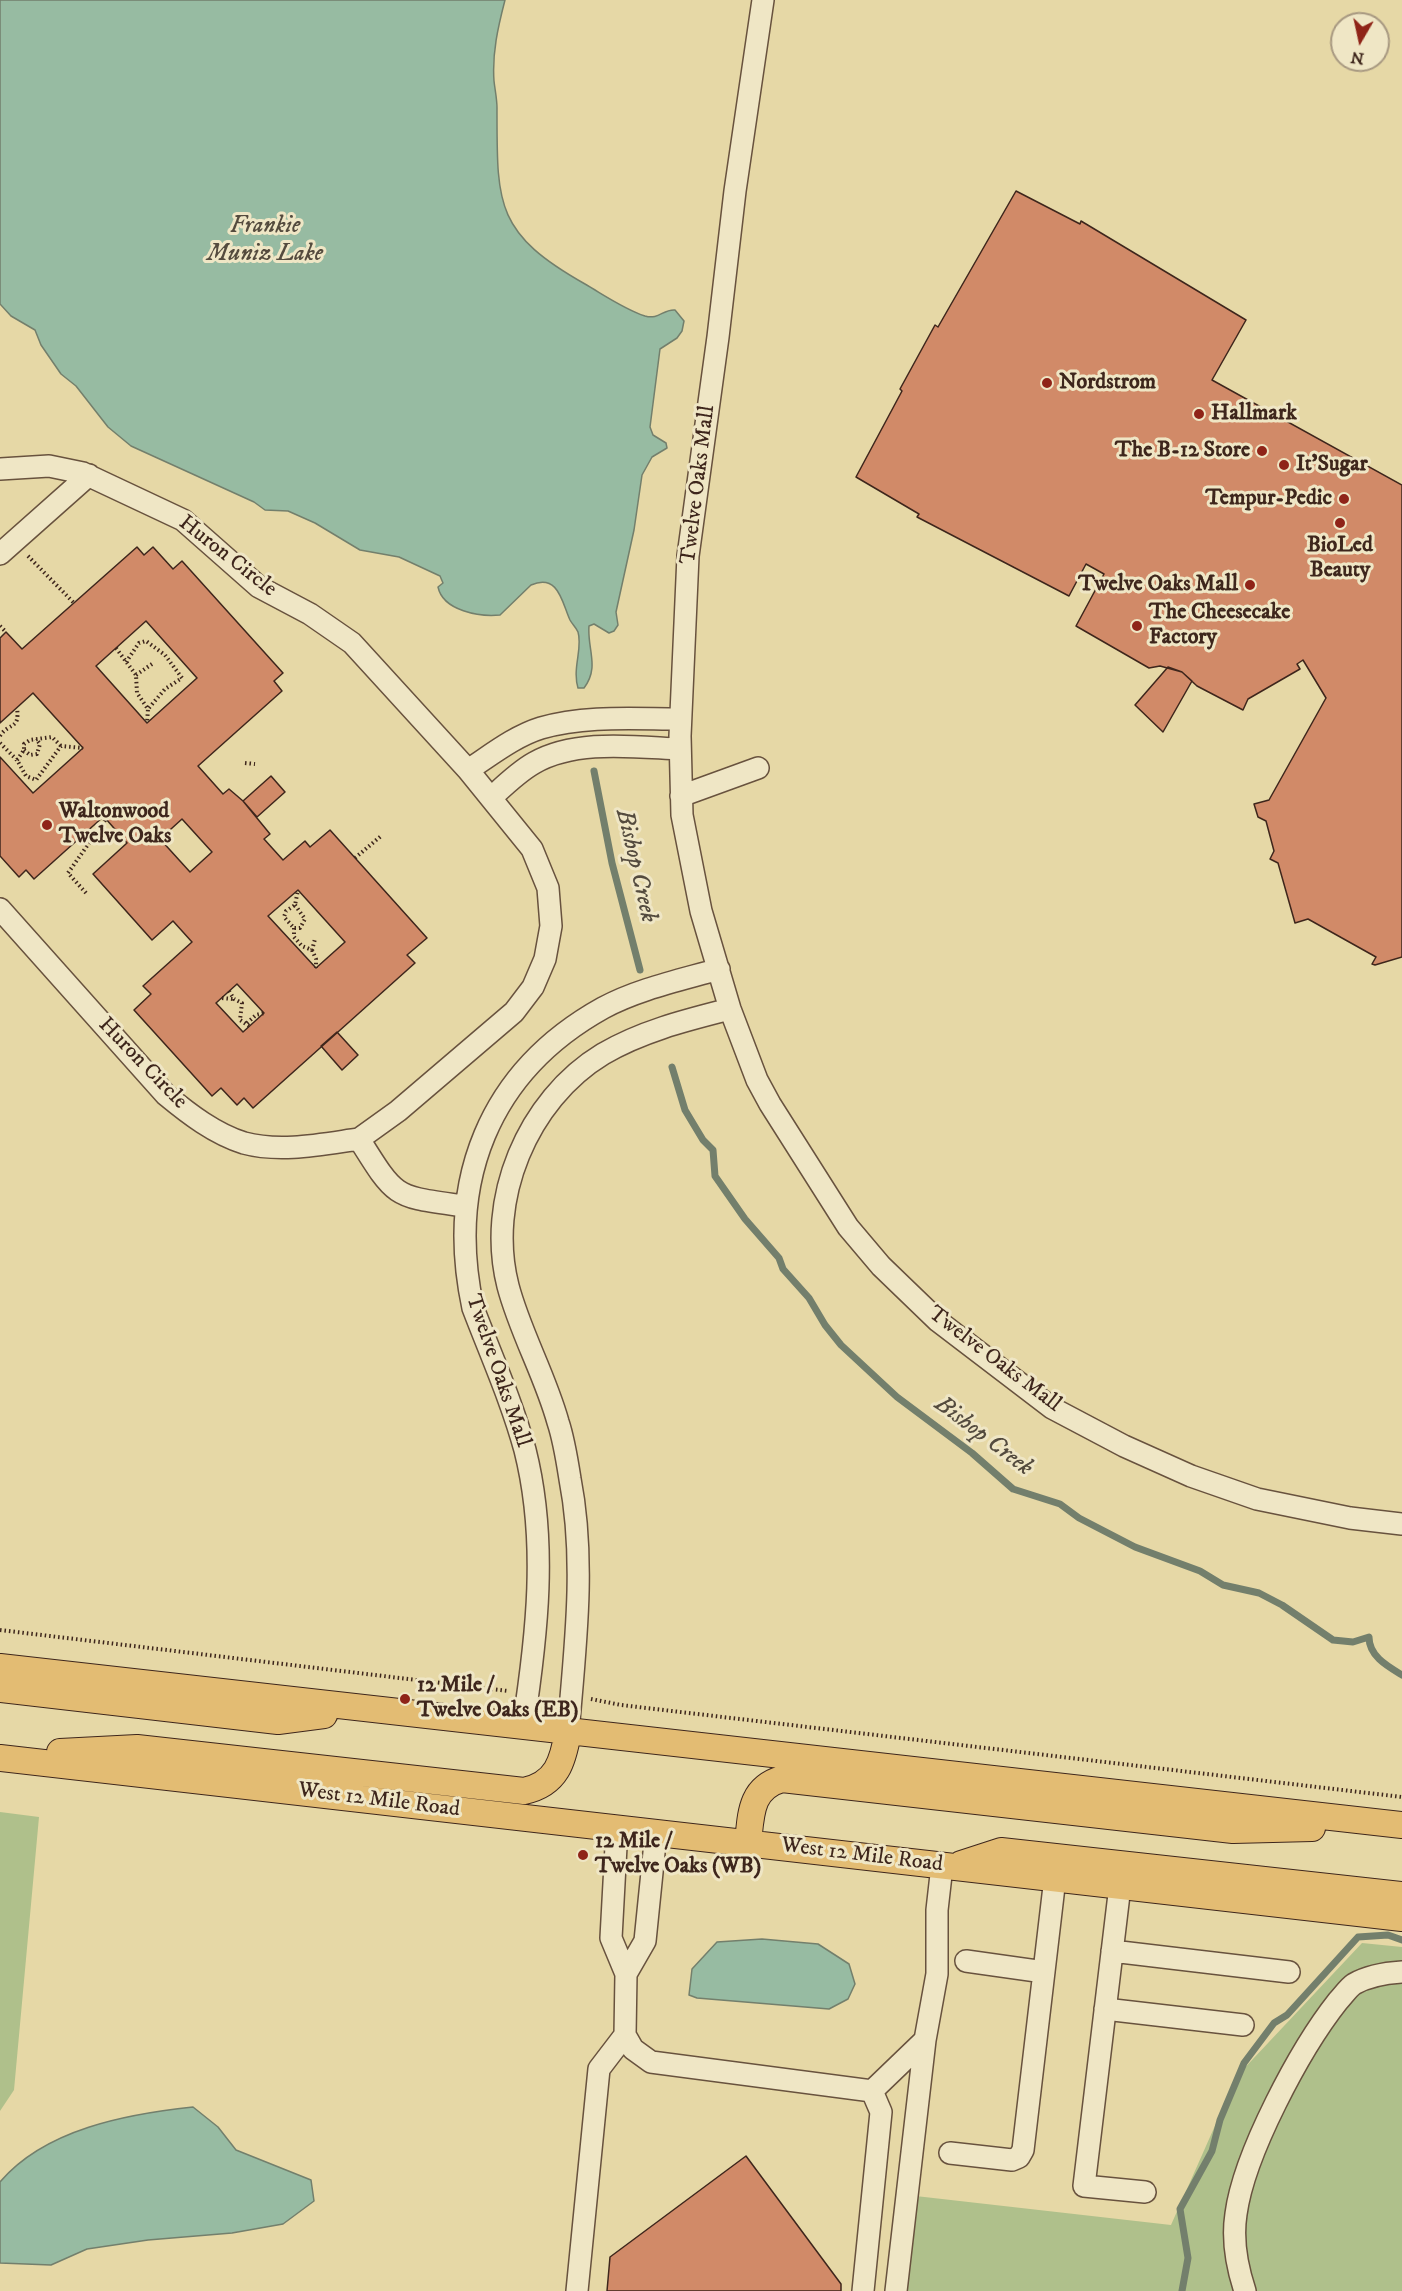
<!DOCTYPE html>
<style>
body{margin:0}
#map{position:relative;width:1402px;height:2291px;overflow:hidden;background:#e6d8a6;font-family:"IM FELL DW Pica",serif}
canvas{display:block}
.north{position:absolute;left:1330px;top:12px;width:60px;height:60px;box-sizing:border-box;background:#efe6c5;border:2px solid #a89981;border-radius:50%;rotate:189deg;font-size:16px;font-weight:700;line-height:24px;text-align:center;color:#3e261c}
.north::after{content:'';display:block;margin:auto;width:21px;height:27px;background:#8f2418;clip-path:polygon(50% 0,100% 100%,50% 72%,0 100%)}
</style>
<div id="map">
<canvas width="1402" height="2291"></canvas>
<div class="north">N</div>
</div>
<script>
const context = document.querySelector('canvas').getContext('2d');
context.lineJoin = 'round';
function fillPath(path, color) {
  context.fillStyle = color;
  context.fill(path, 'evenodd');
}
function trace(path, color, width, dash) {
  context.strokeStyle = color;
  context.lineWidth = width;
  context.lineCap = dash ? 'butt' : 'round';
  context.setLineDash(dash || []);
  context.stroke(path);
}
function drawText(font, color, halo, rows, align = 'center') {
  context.font = font + ' "IM FELL DW Pica",serif';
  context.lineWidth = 6;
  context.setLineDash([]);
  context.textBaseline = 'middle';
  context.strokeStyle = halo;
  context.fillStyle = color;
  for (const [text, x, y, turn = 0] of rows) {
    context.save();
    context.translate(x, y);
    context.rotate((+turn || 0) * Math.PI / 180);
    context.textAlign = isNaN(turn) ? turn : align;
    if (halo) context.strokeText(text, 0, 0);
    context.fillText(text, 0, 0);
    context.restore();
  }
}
fillPath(new Path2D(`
 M0,1812L39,1817L14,2090L0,2111Z
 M1362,1943L1402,1947V2291H886L898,2194L1171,2225L1237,2076Z`), '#afc08b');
const water = new Path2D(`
 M0,0H505C498,27 492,53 494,81C495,90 497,99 497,108C497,205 495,233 585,284C604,295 624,309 645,316C659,320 663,309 675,310L684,321L682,331L677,338L660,349L650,427L653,435L666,443L667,448L652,457L642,475L634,530L616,612L618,625L614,631L609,633L594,624L589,626C587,649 600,667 584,688H578C572,668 583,648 578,632C576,627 572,624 570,620C562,603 559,573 531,585L500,615C480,617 443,611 438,587L443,583L440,576L399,557L360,550L315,523L288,511L265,510L254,502L131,446L108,427L76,386L61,374L41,345L35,330L11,316L0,304Z
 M762,1939L818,1944L849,1964L855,1984L848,1999L829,2009L697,1998L689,1995L692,1969L717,1942Z
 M193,2107L218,2127L236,2150L311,2180L314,2201L283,2224L232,2233L148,2240L87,2249L51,2265L0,2263V2182C45,2129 127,2114 193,2107Z`);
fillPath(water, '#97bba2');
trace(water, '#737f6c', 1.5);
trace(new Path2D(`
 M594,771L612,863L640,970
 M672,1067L685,1110L703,1140L713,1150L715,1176L745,1219L779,1258L783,1269L809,1298L825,1325L841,1345L897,1397L972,1453L1013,1489L1060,1504L1079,1518L1135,1547L1200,1571L1223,1585L1259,1593L1282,1605L1333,1640L1353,1642L1369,1637C1369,1656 1387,1666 1402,1675
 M1182,2291L1188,2258L1180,2209L1212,2151L1220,2120L1244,2063L1274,2023L1287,2015L1358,1937L1388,1935L1402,1940`), '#737f6c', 7);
const building = new Path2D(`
 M1016,191L1080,224L1081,221L1246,320L1212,380L1402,485V957L1375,965L1372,964L1376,957L1308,919L1295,923L1278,863L1270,859L1274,851L1266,821L1258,817L1254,804L1269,800L1326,698L1303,660L1297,664L1300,669L1248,699L1243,710L1197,686L1182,672L1160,666L1149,668L1076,626L1104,574L1086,564L1069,596L917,517L919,514L856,477L902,391L900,389L935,325L938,327Z
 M137,547L144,555L153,547L173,569L182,561L283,673L274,681L282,691L198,766L223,794L229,789L243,801L270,834L264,839L283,860L305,841L310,847L330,830L427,938L407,955L415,963L253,1108L244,1098L237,1105L221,1088L212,1096L134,1010L151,994L143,986L192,942L173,921L152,940L93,874L127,843L106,819L103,817L34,879L26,870L19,877L0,856V757L33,793L83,748L33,693L0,723V638L6,632L22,649ZM146,621L197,678L147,723L96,666ZM182,819L212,852L190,872L160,839ZM298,890L345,942L316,968L268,916ZM237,984L264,1013L243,1032L216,1003Z
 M1168,667L1182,672L1192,681L1163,732L1135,705Z
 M271,776L285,792L257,817L243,801Z
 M337,1032L358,1055L342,1070L321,1046Z
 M746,2156L841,2284V2291H607L610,2257Z`);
fillPath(building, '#d18a68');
trace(building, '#3e261c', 1.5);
const minor = new Path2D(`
 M763,0L735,191L718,337L688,556L680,736L682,815L701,911L730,1009L757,1080L770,1104L848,1227L881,1266L938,1321L1052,1408L1124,1446L1191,1476L1257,1499L1350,1518L1402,1524
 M0,469L49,466L83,473L183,520L259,587L310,614L352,643L468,770L532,849L548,888L551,926L545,959L533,987L514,1012L398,1111L359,1139
 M0,554L89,475
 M468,770C491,755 515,736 541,728C585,715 635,719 680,719
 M681,796L758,768
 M491,798C504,786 518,772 534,763C576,739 634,747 680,749
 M0,909L166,1095C189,1114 215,1134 244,1143C281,1153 323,1144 359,1139C397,1200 394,1196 464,1206
 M523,1727C537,1636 548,1541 525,1450C512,1402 491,1355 473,1308C446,1182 488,1072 603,1008C638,989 681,980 719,969
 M568,1732C575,1649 586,1561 570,1479C567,1460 564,1440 558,1422C545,1375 520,1332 508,1286C486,1200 527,1100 603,1054C642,1031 687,1020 730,1009
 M617,1828L611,1938L626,1974L645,1941L656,1833
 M1120,1886L1084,2186L1145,2192
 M1112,1951L1289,1972
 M966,1961L1044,1972
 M626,1974L625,2035L633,2049L651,2062L872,2091
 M1105,2009L1243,2025
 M872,2091L925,2040
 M950,2153L1012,2160L1019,2157L1023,2150L1055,1878
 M577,2291L599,2069L625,2035
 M863,2291L881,2112L872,2091
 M896,2291L925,2040L937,1974V1910L942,1866
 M1245,2291C1237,2267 1232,2240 1236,2214C1244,2154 1300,2049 1338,2001C1343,1996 1348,1988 1354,1984C1368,1976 1386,1973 1402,1972`);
const major = new Path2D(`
 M0,1667L1402,1825
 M0,1689L278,1721L324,1715
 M60,1752L137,1748L524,1791C557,1784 563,1761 568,1732
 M0,1758L1402,1918
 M748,1843C751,1815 750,1788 782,1779L1233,1830L1312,1828
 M961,1864L1001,1851L1402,1895`);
trace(minor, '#68523e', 24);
trace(major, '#3e261c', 28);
trace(new Path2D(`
 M28,556L74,603
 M0,626L6,632
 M116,648L136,675L137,693L148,709L147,723
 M126,662L139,643L146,641L165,655L182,678L165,689L148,709
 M136,675L152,664
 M0,736C9,722 20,730 17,708
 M0,743L17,760L26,776L36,780L61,746L83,748
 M24,750L30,755L37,754L40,744L36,739
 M17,760L24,750V744L30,740L52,737L61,746
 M245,763L255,764
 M355,858L381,836
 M86,893L68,873L106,819
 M295,905L305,919L300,928H294L284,917L286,911L295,905L298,890
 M294,928V937L302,946L312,950L315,939
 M312,950L316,959V968
 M229,991L234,999L242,1003L240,1020L249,1026
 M222,998L233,999
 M247,1023L256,1015L264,1013
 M0,1630L508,1691
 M591,1699L621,1705L1402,1797`), '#3e261c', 4, [1.5, 3]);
trace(minor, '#efe6c5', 21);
trace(major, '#e3bc73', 26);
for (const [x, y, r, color] of [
 [1047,383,6,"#8f2418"],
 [1199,414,6,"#8f2418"],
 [1262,451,6,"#8f2418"],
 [1284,465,6,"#8f2418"],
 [1344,499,6,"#8f2418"],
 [1340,523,6,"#8f2418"],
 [1250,585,6,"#8f2418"],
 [1137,626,6,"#8f2418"],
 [47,825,6,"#8f2418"],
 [405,1699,6,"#8f2418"],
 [583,1855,6,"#8f2418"]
]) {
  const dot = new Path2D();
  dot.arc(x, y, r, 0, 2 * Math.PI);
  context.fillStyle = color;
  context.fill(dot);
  trace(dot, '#efe6c5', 2);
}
drawText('bold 22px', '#3e261c', '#efe6c5', [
 ["Nordstrom",1059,383],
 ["Hallmark",1211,414],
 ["The B-12 Store",1250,451,"right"],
 ["It'Sugar",1296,465],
 ["Tempur-Pedic",1332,499,"right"],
 ["BioLed",1340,546,"center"],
 ["Beauty",1340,571,"center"],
 ["Twelve Oaks Mall",1238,585,"right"],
 ["The Cheesecake",1149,613],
 ["Factory",1149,638],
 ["Waltonwood",59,812],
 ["Twelve Oaks",59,837],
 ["12 Mile /",417,1686],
 ["Twelve Oaks (EB)",417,1711],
 ["12 Mile /",595,1842],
 ["Twelve Oaks (WB)",595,1867]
], 'left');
drawText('22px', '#3e261c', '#efe6c5', [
 ["Twelve Oaks Mall",699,485,-83],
 ["Huron Circle",227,557,38],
 ["Huron Circle",142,1064,46],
 ["Twelve Oaks Mall",994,1360,37],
 ["Twelve Oaks Mall",497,1371,71],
 ["West 12 Mile Road",379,1801,7],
 ["West 12 Mile Road",862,1856,7]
]);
drawText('italic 24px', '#544b3e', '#efe6c5', [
 ["Frankie",265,227],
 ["Muniz Lake",265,255],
 ["Bishop Creek",635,866,77],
 ["Bishop Creek",983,1437,37]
]);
</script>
